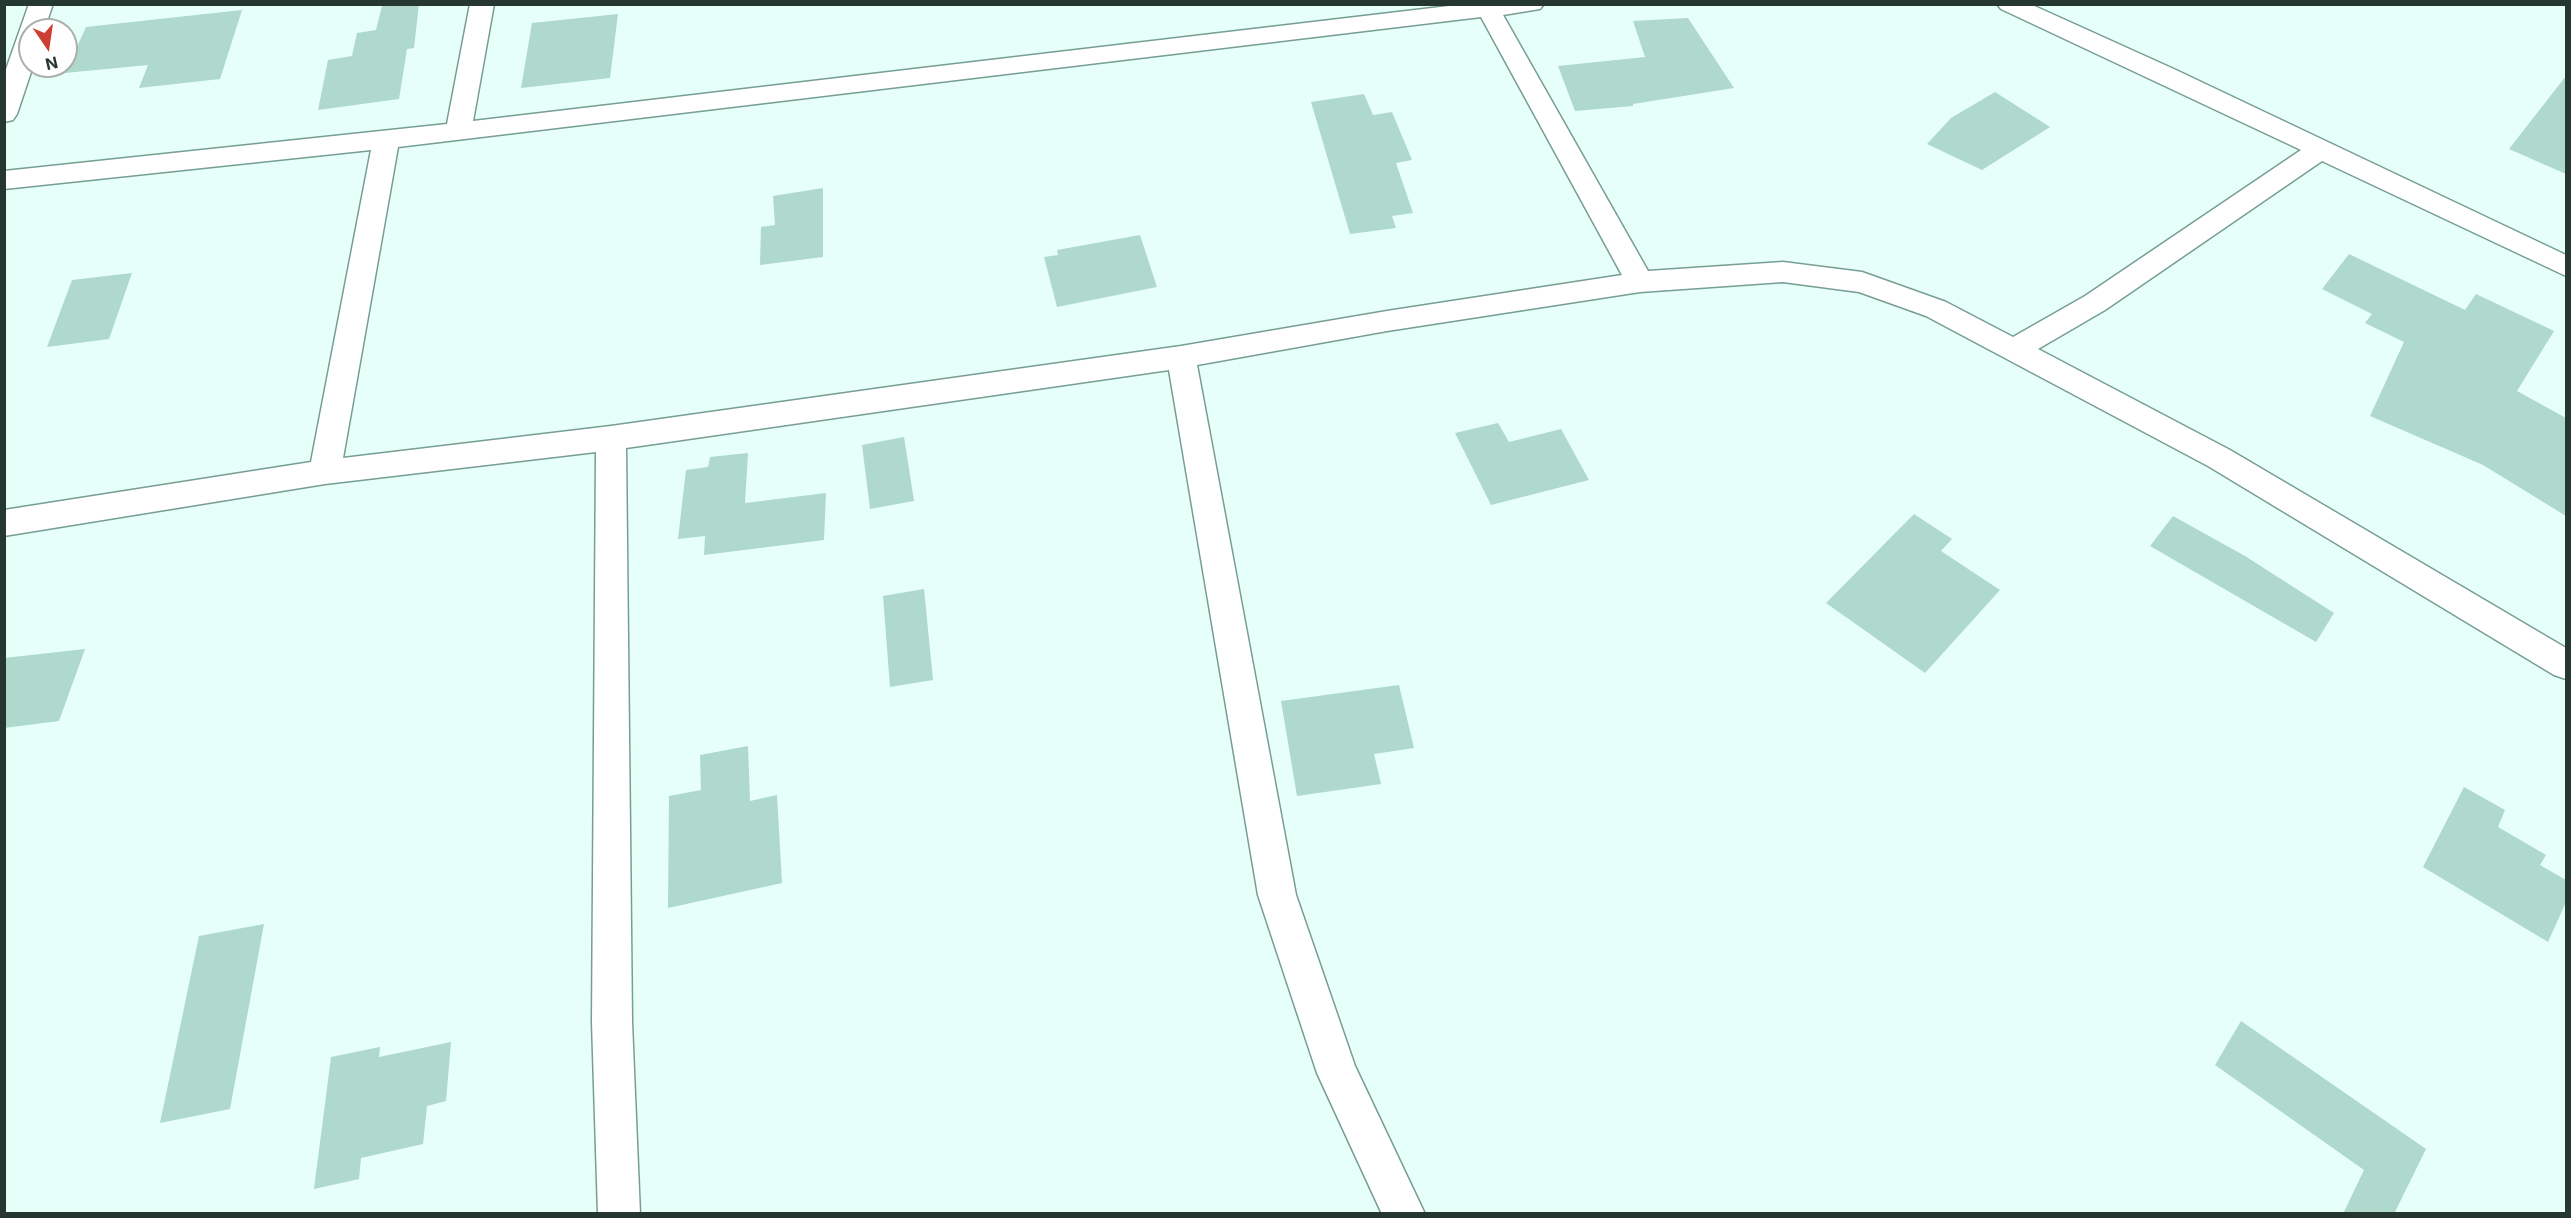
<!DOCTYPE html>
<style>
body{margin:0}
#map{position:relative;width:2571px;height:1218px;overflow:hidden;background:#e6fff8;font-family:Inter,sans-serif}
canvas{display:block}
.frame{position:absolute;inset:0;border:6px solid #263732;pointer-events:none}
.north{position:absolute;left:18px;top:18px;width:60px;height:60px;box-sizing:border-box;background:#fff;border:2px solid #a8afad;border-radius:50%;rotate:167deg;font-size:16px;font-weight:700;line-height:24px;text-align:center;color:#263732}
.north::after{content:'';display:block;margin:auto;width:21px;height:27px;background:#cd3f35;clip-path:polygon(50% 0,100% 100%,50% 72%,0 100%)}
</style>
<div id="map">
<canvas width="2571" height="1218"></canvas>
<div class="frame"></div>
<div class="north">N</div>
</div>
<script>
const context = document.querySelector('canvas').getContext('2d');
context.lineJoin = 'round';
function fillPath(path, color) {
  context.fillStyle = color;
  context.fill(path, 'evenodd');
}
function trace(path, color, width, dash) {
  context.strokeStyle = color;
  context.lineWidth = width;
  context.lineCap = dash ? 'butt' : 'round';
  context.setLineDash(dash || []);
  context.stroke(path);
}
fillPath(new Path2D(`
 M419,4L414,48L407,49L399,99L318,110L328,60L352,56L357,33L376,30L382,6Z
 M242,10L220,79L139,88L148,65L65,73L86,27Z
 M618,14L610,78L521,88L532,23Z
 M1688,18L1734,88L1633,104V106L1575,111L1558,66L1645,57L1633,21Z
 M2566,76V174L2509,149Z
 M1995,92L2050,127L1982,170L1927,144L1951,118Z
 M1364,94L1373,115L1392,112L1412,160L1396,163L1413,213L1392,216L1396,228L1350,234L1311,102Z
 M823,188V257L760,265L761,227L775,225L773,196Z
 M1140,235L1157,287L1057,307L1044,257L1058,255L1057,250Z
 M2349,254L2465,310L2476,294L2554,331L2517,391L2566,418V516L2483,465L2370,416L2404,342L2365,323L2372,314L2322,289Z
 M132,273L109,339L47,347L72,280Z
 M1498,423L1509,442L1561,429L1589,480L1491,505L1455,433Z
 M904,437L914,501L870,509L862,445Z
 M748,453L745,503L826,493L824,540L704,555L705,536L678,539L686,470L708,467L710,457Z
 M1914,514L1952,539L1941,551L2000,590L1925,673L1826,603Z
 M2173,516L2245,556L2334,613L2316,642L2150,546Z
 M924,589L933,680L890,687L883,596Z
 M85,649L59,721L4,728V658Z
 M1399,685L1414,748L1374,754L1381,784L1297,796L1281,701Z
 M748,746L750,801L777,795L782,883L668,908L669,796L701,790L700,755Z
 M2464,787L2505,810L2498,827L2546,855L2540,865L2566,880V902L2548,942L2423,867Z
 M264,924L230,1109L160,1123L199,936Z
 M2241,1021L2426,1149L2394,1214H2343L2364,1170L2215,1065Z
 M451,1042L446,1101L427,1106L423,1144L361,1158L359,1179L314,1189L331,1057L380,1047L379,1057Z`), '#afd9cd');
const minor = new Path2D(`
 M29,4H53L44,30H30V66H33L17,114L13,120L4,122V75Z
 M470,4H494L473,121L1466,4H1544L1540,9L1503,15L1648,271L1783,262L1862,272L1946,302L2013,337L2085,296L2301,150L2001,9L1997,4H2030L2176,70L2566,255V276L2322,161L2105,310L2038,349L2230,450L2566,648V679L2554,675L2208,466L1926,316L1859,292L1783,282L1640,292L1387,331L1197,365L1296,895L1355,1066L1425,1214H1382L1317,1073L1258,895L1169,370L626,448L632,1022L640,1214H598L592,1022L596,452L325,484L4,536V510L311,462L371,150L4,189V171L447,124ZM1481,17L1622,275L1387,311L1181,346L611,426L343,458L398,147Z`);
trace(minor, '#769e94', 3);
fillPath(minor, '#fff');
</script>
